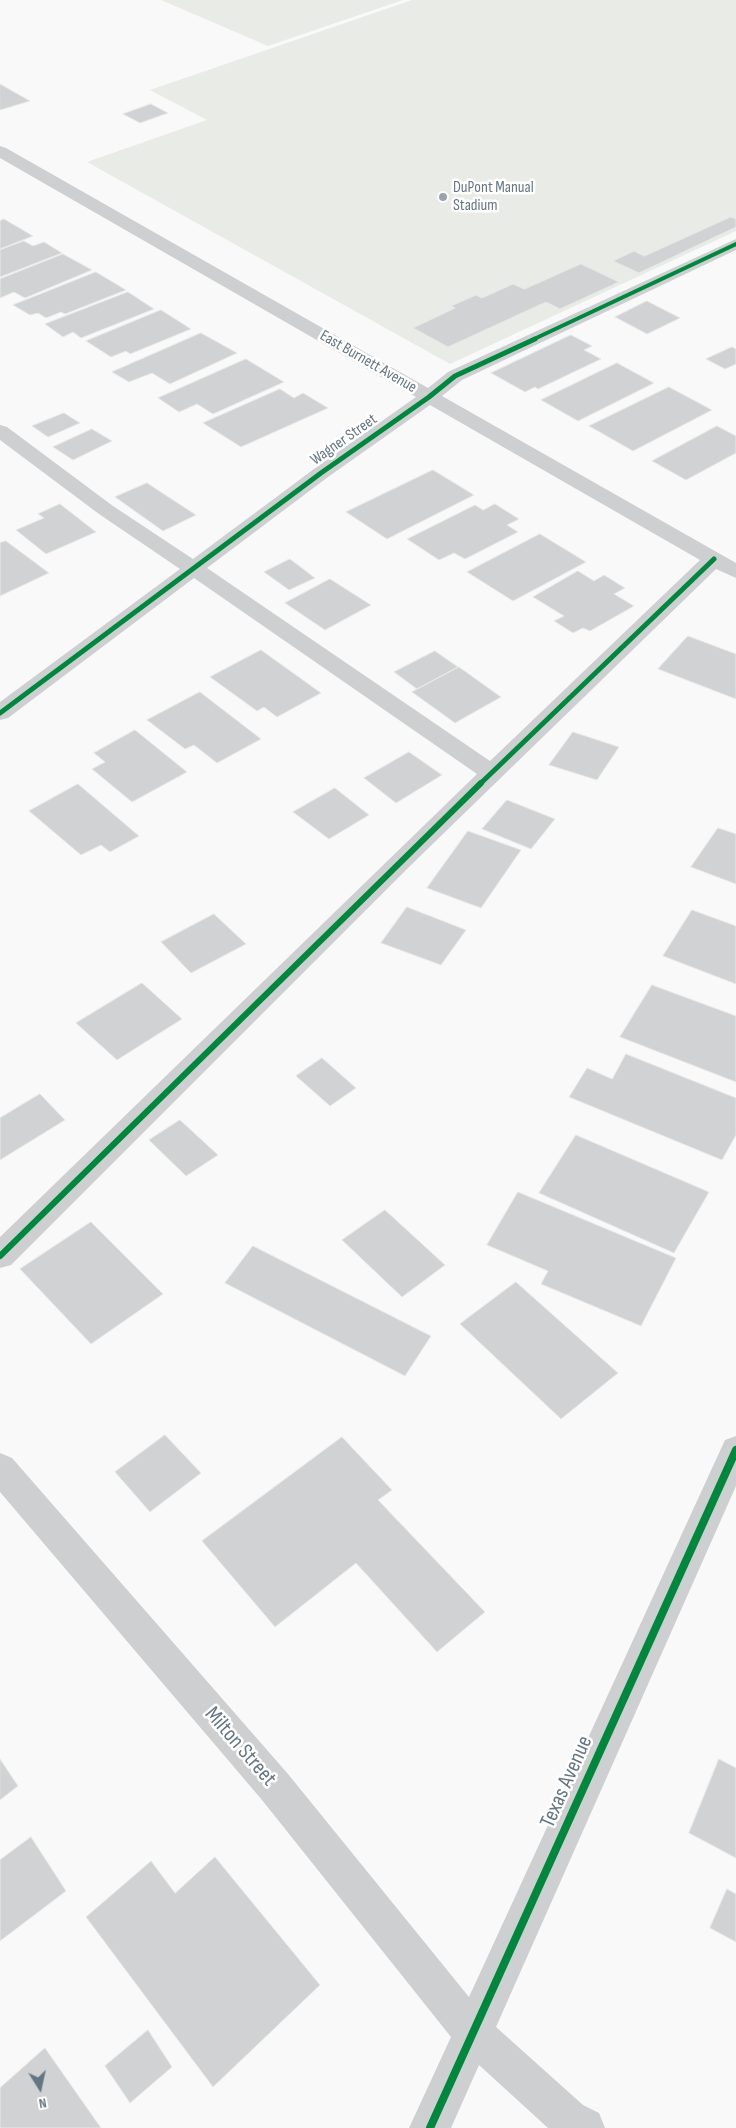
<!DOCTYPE html>
<style>
body{margin:0}
#map{position:relative;width:736px;height:2128px;overflow:hidden;background:#f9f9f9;font-family:"Sofia Sans Condensed",sans-serif}
canvas{display:block}
.north{position:absolute;left:15px;top:2063px;width:50px;height:50px;-webkit-text-stroke:4px #fff;paint-order:stroke;rotate:170deg;font-size:14px;font-weight:700;line-height:20px;text-align:center;color:#657683}
.north::after{content:'';display:block;margin:auto;width:18px;height:22px;background:#657683;clip-path:polygon(50% 0,100% 100%,50% 72%,0 100%)}
</style>
<div id="map">
<canvas width="736" height="2128"></canvas>
<div class="north">N</div>
</div>
<script>
const context = document.querySelector('canvas').getContext('2d');
context.lineJoin = 'round';
function fillPath(path, color) {
  context.fillStyle = color;
  context.fill(path, 'evenodd');
}
function trace(path, color, width, dash) {
  context.strokeStyle = color;
  context.lineWidth = width;
  context.lineCap = dash ? 'butt' : 'round';
  context.setLineDash(dash || []);
  context.stroke(path);
}
function drawText(font, color, halo, rows, align = 'center') {
  context.font = font + ' "Sofia Sans Condensed",sans-serif';
  context.lineWidth = 5;
  context.setLineDash([]);
  context.textBaseline = 'middle';
  context.strokeStyle = halo;
  context.fillStyle = color;
  for (const [text, x, y, turn = 0] of rows) {
    context.save();
    context.translate(x, y);
    context.rotate((+turn || 0) * Math.PI / 180);
    context.textAlign = isNaN(turn) ? turn : align;
    if (halo) context.strokeText(text, 0, 0);
    context.fillText(text, 0, 0);
    context.restore();
  }
}
fillPath(new Path2D(`
 M161,0H403L268,46Z
 M412,0H736V231L450,364L87,162L207,120L150,90Z`), '#e8ebe6');
const building = new Path2D(`
 M0,84L30,101L0,110Z
 M151,104L168,113L140,123L123,114Z
 M731,217L736,219V227L639,273L613,261L634,251L644,256Z
 M4,219L33,236L0,249V221Z
 M24,241L33,246L44,242L62,253L0,277V250Z
 M63,254L92,270L25,298L14,292L0,298V279Z
 M581,264L619,282L560,309L546,302L448,347L413,328L455,308L451,306L476,295L482,298L513,284L524,289Z
 M96,272L126,290L65,314L61,312L46,318L38,313L30,315L13,305Z
 M128,292L154,309L81,338L73,332L63,337L45,324Z
 M647,301L680,318L647,334L615,317Z
 M161,310L191,329L130,354L126,351L111,357L86,341Z
 M201,333L237,353L170,384L152,373L129,382L112,372Z
 M571,335L592,346L584,350L601,359L538,389L535,387L525,392L491,373Z
 M732,347L736,349V364L725,369L706,359Z
 M246,359L284,382L213,414L197,404L179,412L158,398Z
 M617,363L654,383L578,421L541,400Z
 M669,387L712,410L633,451L589,426Z
 M280,389L294,398L303,393L328,408L241,447L203,423Z
 M64,413L80,423L48,437L32,426Z
 M717,426L736,436V453L686,480L652,461Z
 M92,429L112,441L73,460L53,447Z
 M433,470L474,495L387,539L346,512Z
 M147,483L196,515L163,531L115,497Z
 M60,504L96,532L46,554L16,530L44,518L38,514Z
 M495,504L519,519L507,525L518,532L465,559L454,553L439,560L407,539L475,505L483,510Z
 M540,534L586,562L513,601L467,572Z
 M6,541L49,573L0,596V543Z
 M290,559L315,578L289,590L264,572Z
 M578,571L594,581L604,575L625,588L614,594L634,606L590,631L583,628L573,633L554,621L564,616L533,597Z
 M330,579L371,605L325,630L285,603Z
 M688,636L736,654V699L658,669Z
 M261,650L321,693L277,717L264,707L257,711L210,677Z
 M435,651L458,667L417,689L394,672Z
 M459,667L501,697L455,723L412,692Z
 M200,692L261,739L217,763L194,745L185,749L147,720Z
 M135,730L187,772L132,802L92,769L105,762L94,753Z
 M573,732L619,747L597,780L549,765Z
 M409,752L442,775L396,803L364,778Z
 M78,784L139,836L110,852L101,845L81,855L29,811Z
 M335,788L369,815L329,839L293,812Z
 M507,800L555,819L531,849L482,829Z
 M718,828L736,834V884L691,867Z
 M468,831L521,850L481,908L427,888Z
 M407,907L466,930L441,965L381,943Z
 M692,910L736,926V984L663,956Z
 M214,914L246,944L191,973L161,942Z
 M142,983L182,1019L117,1060L76,1023Z
 M652,985L736,1016V1082L620,1037Z
 M626,1054L736,1098V1135L722,1160L569,1097L587,1068L612,1079Z
 M322,1058L356,1088L330,1106L296,1076Z
 M40,1094L65,1120L0,1160V1118Z
 M180,1120L218,1155L186,1176L149,1140Z
 M576,1135L709,1192L674,1253L539,1193Z
 M518,1192L676,1258L641,1326L541,1284L548,1271L487,1245Z
 M385,1210L445,1265L402,1297L342,1240Z
 M91,1222L163,1294L91,1344L20,1269Z
 M253,1246L431,1336L405,1376L225,1283Z
 M516,1282L618,1373L561,1419L460,1324Z
 M165,1435L201,1473L150,1512L115,1472Z
 M342,1437L392,1490L378,1500L485,1612L437,1652L356,1563L275,1627L202,1541Z
 M0,1759L18,1786L0,1800Z
 M719,1759L736,1768V1858L689,1833Z
 M31,1837L66,1891L0,1941V1860Z
 M215,1857L320,1985L213,2087L86,1917L151,1861L175,1893Z
 M727,1889L736,1894V1942L710,1928Z
 M148,2030L172,2067L130,2103L105,2066Z
 M45,2048L101,2128H0V2088Z`);
fillPath(building, '#d0d2d3');
trace(building, '#e8e8e8', 1);
fillPath(new Path2D(`
 M0,146L6,148L428,388L448,372L736,239V250L462,380L442,396L736,563V578L716,569L410,866L11,1265L0,1268V1237L477,774L194,578L8,718L0,720V702L180,569L99,514L0,440V425L7,427L113,506L193,559L314,469L416,397L0,158ZM430,405L700,560L490,761L207,568L328,477Z
 M736,1436V1486L496,2027L583,2105L599,2113L605,2128H548L479,2065L451,2128H409L451,2037L262,1800L0,1492V1453L12,1458L288,1774L469,1997L725,1440Z`), '#cecfd0');
trace(new Path2D(`
 M532,340L736,244`), '#00873e', 4);
trace(new Path2D(`
 M0,713L321,473L429,397L455,376L535,339
 M480,784L714,559`), '#00873e', 5);
trace(new Path2D(`
 M0,1256L481,783`), '#00873e', 6);
trace(new Path2D(`
 M430,2128L736,1450`), '#00873e', 8);
for (const [x, y, r, color] of [
 [443,197,5,"#99a4ac"]
]) {
  const dot = new Path2D();
  dot.arc(x, y, r, 0, 2 * Math.PI);
  context.fillStyle = color;
  context.fill(dot);
  trace(dot, '#fff', 2);
}
drawText('16px', '#657683', '#fff', [
 ["DuPont Manual",453,188],
 ["Stadium",453,206]
], 'left');
drawText('16px', '#657683', '#fff', [
 ["East Burnett Avenue",368,362,30],
 ["Wagner Street",344,440,-35]
]);
drawText('22px', '#657683', '#fff', [
 ["Milton Street",240,1747,49],
 ["Texas Avenue",567,1782,-66]
]);
</script>
